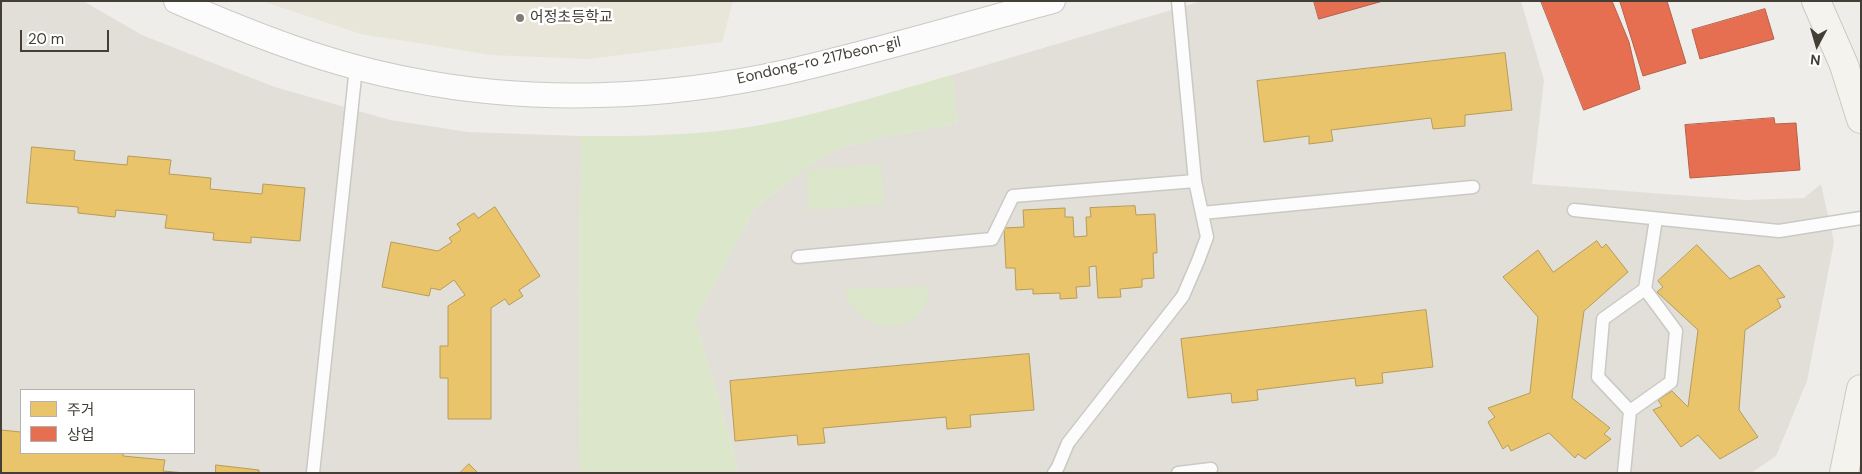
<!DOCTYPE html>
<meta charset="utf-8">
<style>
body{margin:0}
#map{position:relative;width:1862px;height:474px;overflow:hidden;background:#eeede9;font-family:"DM Sans","Noto Sans KR",sans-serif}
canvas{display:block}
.frame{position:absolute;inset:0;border:2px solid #433e36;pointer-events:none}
.legend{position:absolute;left:20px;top:389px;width:175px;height:65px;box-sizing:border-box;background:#fff;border:1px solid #b4b2af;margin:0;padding:6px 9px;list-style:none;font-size:15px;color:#433e36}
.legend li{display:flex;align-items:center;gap:10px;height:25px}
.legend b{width:25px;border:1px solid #b4b2af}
.north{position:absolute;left:1792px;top:20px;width:50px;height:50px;-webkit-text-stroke:4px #fff;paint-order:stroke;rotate:186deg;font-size:14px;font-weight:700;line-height:20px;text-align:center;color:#433e36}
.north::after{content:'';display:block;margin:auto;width:18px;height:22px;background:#433e36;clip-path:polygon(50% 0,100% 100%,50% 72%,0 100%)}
.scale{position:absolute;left:20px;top:30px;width:89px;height:22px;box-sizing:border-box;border:2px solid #433e36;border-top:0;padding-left:6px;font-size:15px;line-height:18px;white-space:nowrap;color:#433e36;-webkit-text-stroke:4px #fff;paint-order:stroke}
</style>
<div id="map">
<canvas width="1862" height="474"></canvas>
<div class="frame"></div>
<ul class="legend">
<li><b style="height:14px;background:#e9c46a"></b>주거</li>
<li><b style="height:14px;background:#e76f51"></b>상업</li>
</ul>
<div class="north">N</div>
<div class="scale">20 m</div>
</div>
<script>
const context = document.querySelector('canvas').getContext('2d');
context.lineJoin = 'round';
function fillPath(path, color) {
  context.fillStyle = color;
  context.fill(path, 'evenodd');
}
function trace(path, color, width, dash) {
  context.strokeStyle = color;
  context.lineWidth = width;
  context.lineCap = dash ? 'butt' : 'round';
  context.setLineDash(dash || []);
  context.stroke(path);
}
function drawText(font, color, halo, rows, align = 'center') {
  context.font = font + ' "DM Sans","Noto Sans KR",sans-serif';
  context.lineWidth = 5;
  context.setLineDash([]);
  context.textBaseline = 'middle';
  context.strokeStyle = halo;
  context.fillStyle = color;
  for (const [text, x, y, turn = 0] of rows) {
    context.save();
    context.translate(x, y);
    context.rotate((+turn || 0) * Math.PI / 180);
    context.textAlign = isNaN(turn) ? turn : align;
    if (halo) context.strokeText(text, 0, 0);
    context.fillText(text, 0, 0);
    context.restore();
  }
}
fillPath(new Path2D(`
 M1,1H83L142,35L205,60L275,87L390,120L468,132L580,136L579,473H1ZM21,390H194V453H21Z
 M1202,1H1521L1544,80L1532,184L1745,200L1804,198L1821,184L1834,242L1807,381L1776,456L1751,473H735L737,467L733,449L695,320L754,210L804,169L840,148L885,137L958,123L952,75Z`), '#e1dfd7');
fillPath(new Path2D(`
 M262,1H733L722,42L589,59L492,55L361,34Z`), '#e8e5d9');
fillPath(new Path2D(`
 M952,75L958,123L885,137L840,148L804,169L754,210L695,320L733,449L737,467L735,473H579L580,136C632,136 683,136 735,129C808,119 880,95 952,75Z
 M881,164L884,204L809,210L806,170Z
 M930,286C928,295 926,308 919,315C894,338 851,322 845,289Z`), '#dbe6cb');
const homes = new Path2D(`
 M1505,53L1512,110L1465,115V126L1433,129L1431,118L1331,130L1333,141L1309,144V136L1264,142L1257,81Z
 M32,147L75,151L74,160L127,165L128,156L171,160L169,174L211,178L210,189L262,194L263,184L305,188L300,241L251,237V243L213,240L214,233L165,228L167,215L116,210L115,217L78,213V207L27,203Z
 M1135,206L1136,215L1155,214L1157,253H1153L1154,278L1142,279V287L1120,289L1121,297L1098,298L1096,266L1089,267L1090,286L1076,287L1077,298L1060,299V293L1033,294V289L1016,290L1015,268H1006L1004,228L1024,227L1023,210L1065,208V217H1073L1074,237L1087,236L1086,217H1091L1090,208Z
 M495,207L540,276L519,290L523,296L509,305L505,299L491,308V419H448V378H440V346H448V306L465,295L454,280L440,290L431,288L429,296L382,287L391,242L438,251L452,242L449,238L461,230L457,224L474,213L478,218Z
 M1597,241L1602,248L1606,244L1628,272L1584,311L1572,398L1610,428L1604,434L1611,439L1585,459L1578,454L1575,458L1549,433L1511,451L1508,445L1503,449L1488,422L1495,417L1488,408L1530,393L1538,317L1503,277L1538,250L1553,272Z
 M1697,245L1730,279L1759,265L1785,297L1777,299L1781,307L1745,330L1739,410L1758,437L1720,459L1698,435L1681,447L1653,410L1662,406L1658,400L1672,391L1688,407L1698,330L1657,292L1663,287L1658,281Z
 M1426,310L1433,367L1382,373L1383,383L1356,386L1355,378L1257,390L1258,400L1232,403L1231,393L1188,398L1181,339Z
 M1029,354L1034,410L970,415L971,427L947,429L946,417L823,428L825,443L798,445L797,435L735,441L730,381Z
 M1,430L21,432V453H123V456L165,460L163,471L185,473H1Z
 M469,464L478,473H460Z
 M216,465L259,470V473H216Z`);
fillPath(homes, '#e9c46a');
trace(homes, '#b79c5a', 1);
const shops = new Path2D(`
 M1314,1H1383L1319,19Z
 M1541,1H1612L1629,42L1640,89L1584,110Z
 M1623,1H1667L1686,63L1643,76L1620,2Z
 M1765,9L1774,39L1700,59L1692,30Z
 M1774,118L1775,124L1796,123L1800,170L1690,178L1685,125Z`);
fillPath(shops, '#e76f51');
trace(shops, '#b66049', 1);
const lane = new Path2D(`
 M1574,210L1779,231L1861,218
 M1202,213L1473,187
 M798,257L992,239L1013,196L1195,181
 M1630,411L1671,382L1676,331L1645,289
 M313,473L356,67
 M1054,473L1058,467L1068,443L1183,296L1198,261L1207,237L1195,181L1178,1
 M1178,473L1211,469
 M1624,473L1630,411L1598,377L1603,319L1645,289L1656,219`);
const street = new Path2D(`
 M176,1C252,34 330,65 412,80C532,104 666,99 786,72C875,52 964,25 1053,1`);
const secondary = new Path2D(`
 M1816,1L1844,65L1861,119
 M1844,473L1861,389`);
trace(lane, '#cac9c5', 15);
trace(street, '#cac9c5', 26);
trace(secondary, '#cccac0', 30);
trace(lane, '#fcfcfc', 12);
trace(street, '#fcfcfc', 24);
trace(secondary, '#f5f3ee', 28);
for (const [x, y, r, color] of [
 [520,18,5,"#7f7b75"]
]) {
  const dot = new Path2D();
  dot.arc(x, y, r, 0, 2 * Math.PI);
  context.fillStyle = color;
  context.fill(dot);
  trace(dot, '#fff', 2);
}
drawText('15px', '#433e36', '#fff', [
 ["어정초등학교",530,18]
], 'left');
drawText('15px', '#433e36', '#fff', [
 ["Eondong-ro 217beon-gil",819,61,-13]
]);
</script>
